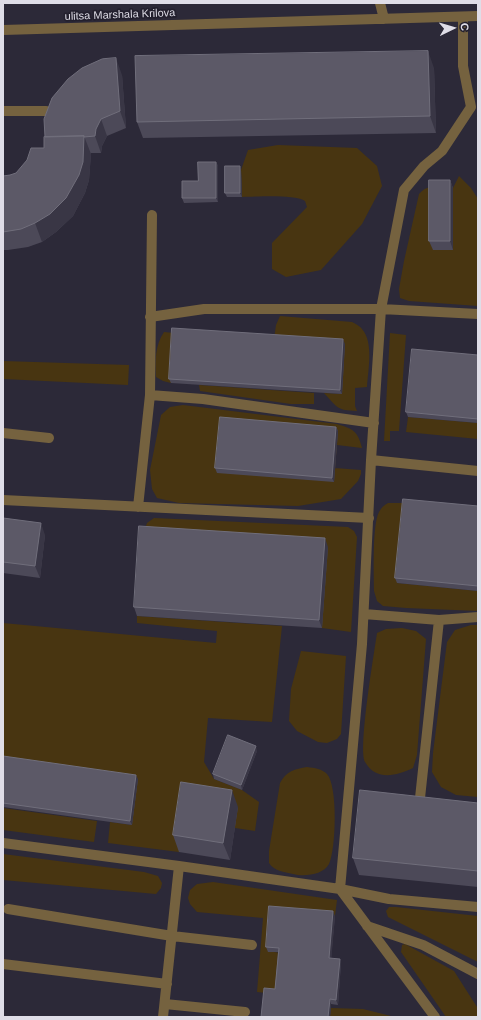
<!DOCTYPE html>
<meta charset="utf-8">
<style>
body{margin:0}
#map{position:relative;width:481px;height:1020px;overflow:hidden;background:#2c2938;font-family:Helvetica,sans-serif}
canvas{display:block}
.frame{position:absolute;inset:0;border:4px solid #dfdde7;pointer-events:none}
.north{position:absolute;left:433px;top:8px;width:40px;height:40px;-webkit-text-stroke:3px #23202e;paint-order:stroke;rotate:85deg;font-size:11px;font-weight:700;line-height:16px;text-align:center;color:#dfdde7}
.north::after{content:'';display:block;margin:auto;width:14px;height:18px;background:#dfdde7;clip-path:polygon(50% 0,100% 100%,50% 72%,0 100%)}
</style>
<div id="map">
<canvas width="481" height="1020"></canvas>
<div class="frame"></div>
<div class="north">С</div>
</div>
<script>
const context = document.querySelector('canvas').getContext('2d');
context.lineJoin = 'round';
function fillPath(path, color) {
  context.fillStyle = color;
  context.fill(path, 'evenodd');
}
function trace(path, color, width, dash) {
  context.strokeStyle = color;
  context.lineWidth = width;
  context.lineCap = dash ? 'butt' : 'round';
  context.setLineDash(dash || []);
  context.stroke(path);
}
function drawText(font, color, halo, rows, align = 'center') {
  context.font = font + ' Helvetica,sans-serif';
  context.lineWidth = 3.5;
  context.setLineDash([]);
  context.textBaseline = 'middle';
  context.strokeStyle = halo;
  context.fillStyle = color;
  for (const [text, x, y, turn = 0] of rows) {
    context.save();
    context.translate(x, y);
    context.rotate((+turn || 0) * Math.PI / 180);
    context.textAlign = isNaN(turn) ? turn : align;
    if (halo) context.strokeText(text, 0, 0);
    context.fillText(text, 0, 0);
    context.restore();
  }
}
fillPath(new Path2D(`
 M278,145L357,148L377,166L382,186L362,224L321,270L286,277L272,269V243L307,207L305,201C293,194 257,197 242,197L241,170L248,150Z
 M459,176L471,188L478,199V306L409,301L400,298L399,289L404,261L419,194C423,190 426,187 432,188L453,250V188Z
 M280,316L352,322C356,324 360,326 362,329C374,343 368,370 367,387L355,388V406L357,411C336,410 338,408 324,393L341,394L274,339L276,325Z
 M164,332L174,333L171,383L163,381L156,377C155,361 155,345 164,332Z
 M390,333L406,335L399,431H390V441H384Z
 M3,361L129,365L128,385L3,379Z
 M199,385L314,393V404H291L200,391Z
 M183,405L337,424C353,429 358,431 362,448L337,445L338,431L334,482L335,468L361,470V474L358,481L341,499L298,506L179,503L157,498L152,489L150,470L161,415L170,407Z
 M408,417L478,423V439L406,432Z
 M388,503H404L397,583L478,591V611L406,608L383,606L377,601L374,591C374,574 372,525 379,512C381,508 384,505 388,503Z
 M154,518L348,527L354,531L357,537L351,632L322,628L143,535L147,523Z
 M137,616L282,626L272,722L208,718L204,762L214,779L242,790L259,802L255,831L235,828L187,799L179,852L108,843L110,822L132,825L3,761V623L216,643L217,631L137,623Z
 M471,625H478V797L456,795L441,787L432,772L433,753L447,642L455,630Z
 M402,628L416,631L426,639L417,755L413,768C396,776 376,781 365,762C358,748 374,654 377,633L386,629Z
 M301,651L346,656L341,734L337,739L327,743L318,742L297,731L289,721L291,689Z
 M307,767C315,768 322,769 327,774C338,786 336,850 329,864C323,875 304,877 293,874C284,872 274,871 269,863V851L280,783C286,771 295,769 307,767Z
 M3,808L97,821L94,842L3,830Z
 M3,854L144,872L158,876L162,883L161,888L156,894L3,880Z
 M213,882L337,900L335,916L271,911L268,951L280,953L277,994L257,992L263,918L197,912L190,904L188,898L190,890L197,884Z
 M389,907H396L478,916V962L388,917L386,911Z
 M405,944L454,971L477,1007L478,1017H446L401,952L402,945Z
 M331,1008L363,1009L395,1017H330Z`), '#483511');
trace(new Path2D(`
 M380,3L384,19
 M463,17V66L471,107L442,151L424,166L404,190L381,309L371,460L362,644L340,889L389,899L478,907
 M3,30L478,16
 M3,111H46
 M150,317L204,309H381L478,314
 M150,395L152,215
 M3,433L49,438
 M371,460L478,471
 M3,500L369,518
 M138,507L150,395L203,399L374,423
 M364,614L439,620L420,798
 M439,620L478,617
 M3,843L179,866L340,889L435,1017
 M8,909L172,936L252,945
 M367,926L423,945L478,974
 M3,964L167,984
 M165,1004L245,1012
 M163,1017L179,866`), '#75623f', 10);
fillPath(new Path2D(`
 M434,68L436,133L143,138L137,122Z
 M122,75L126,128L107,136L102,146L101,153H91L89,180L85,193L73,216L56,232L42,242L28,247L8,250H3V176L10,175L16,173L44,148Z
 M216,162L218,166V202L184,203L182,198Z
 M241,170L242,197H227L225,193Z
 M450,180L453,188V250H433L429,241Z
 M345,344L342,394L171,383L169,379Z
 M478,355V423L408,417L406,412Z
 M336,427L338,431L334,482L217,473L215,468Z
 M478,506V591L397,583L395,578Z
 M3,518L45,535L40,578L3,573Z
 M328,547L322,628L137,616L134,607Z
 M257,751L242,790L214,779L213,774Z
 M3,756L138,779L132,825L3,807Z
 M478,803V887L359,875L353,858Z
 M238,807L230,860L179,852L173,835Z
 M335,916L331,958L341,963L338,1005L331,1004L330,1017H261L275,989L278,952H268L266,947Z`), '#4c4958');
fillPath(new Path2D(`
 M428,51L434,68L436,133L430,116Z
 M116,58L122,75L126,128L120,111Z
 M101,119L107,136L102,146L101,153L95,136L96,129Z
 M84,136L91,154L89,180L85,193L73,216L56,232L42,242L35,223Z
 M216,162L218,166V202L216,198Z
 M240,166L241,170L242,197L240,193Z
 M450,180L453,188V250L450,241Z
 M343,339L345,344L342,394L340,390Z
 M336,427L338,431L334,482L332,478Z
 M41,523L45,535L40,578L35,566Z
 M325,538L328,547L322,628L319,620Z
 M256,746L257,751L242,790L241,785Z
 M136,775L138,779L132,825L130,821Z
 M232,790L238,807L230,860L223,843Z
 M333,911L335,916L331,963L329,958Z
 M340,959L341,963L338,1005L336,1000Z
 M330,999L331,1004L330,1017H328Z`), '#393645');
const building = new Path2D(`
 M428,51L430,116L137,122L135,56Z
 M116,58L120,111L101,119L96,129L95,136L84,137V136L45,137L44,119L52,98L68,79L82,68L102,59Z
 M84,136L83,162L79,175L66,198L50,214L35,223L21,229L3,232V176L10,175L16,173L27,160L31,148H44V137Z
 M198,162H216V198H182V181H198Z
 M225,166H240V193H225Z
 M429,180H450V241H429Z
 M172,328L343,339L340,390L169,379Z
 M412,349L478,355V419L406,412Z
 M220,417L336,427L332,478L215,468Z
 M403,499L478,506V586L395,578Z
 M3,518L41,523L35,566L3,562Z
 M139,526L325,538L319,620L134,607Z
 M228,735L256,746L241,785L213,774Z
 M3,756L136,775L130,821L3,803Z
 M181,782L232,790L223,843L173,835Z
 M360,790L478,803V871L353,858Z
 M269,906L333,911L329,958L340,959L336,1000L330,999L328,1017H261L264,988L275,989L279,948L266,947Z`);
fillPath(building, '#5c5967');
trace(building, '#706e7b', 1);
drawText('11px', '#dfdde7', '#23202e', [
 ["ulitsa Marshala Krilova",120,15,-2]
]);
</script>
